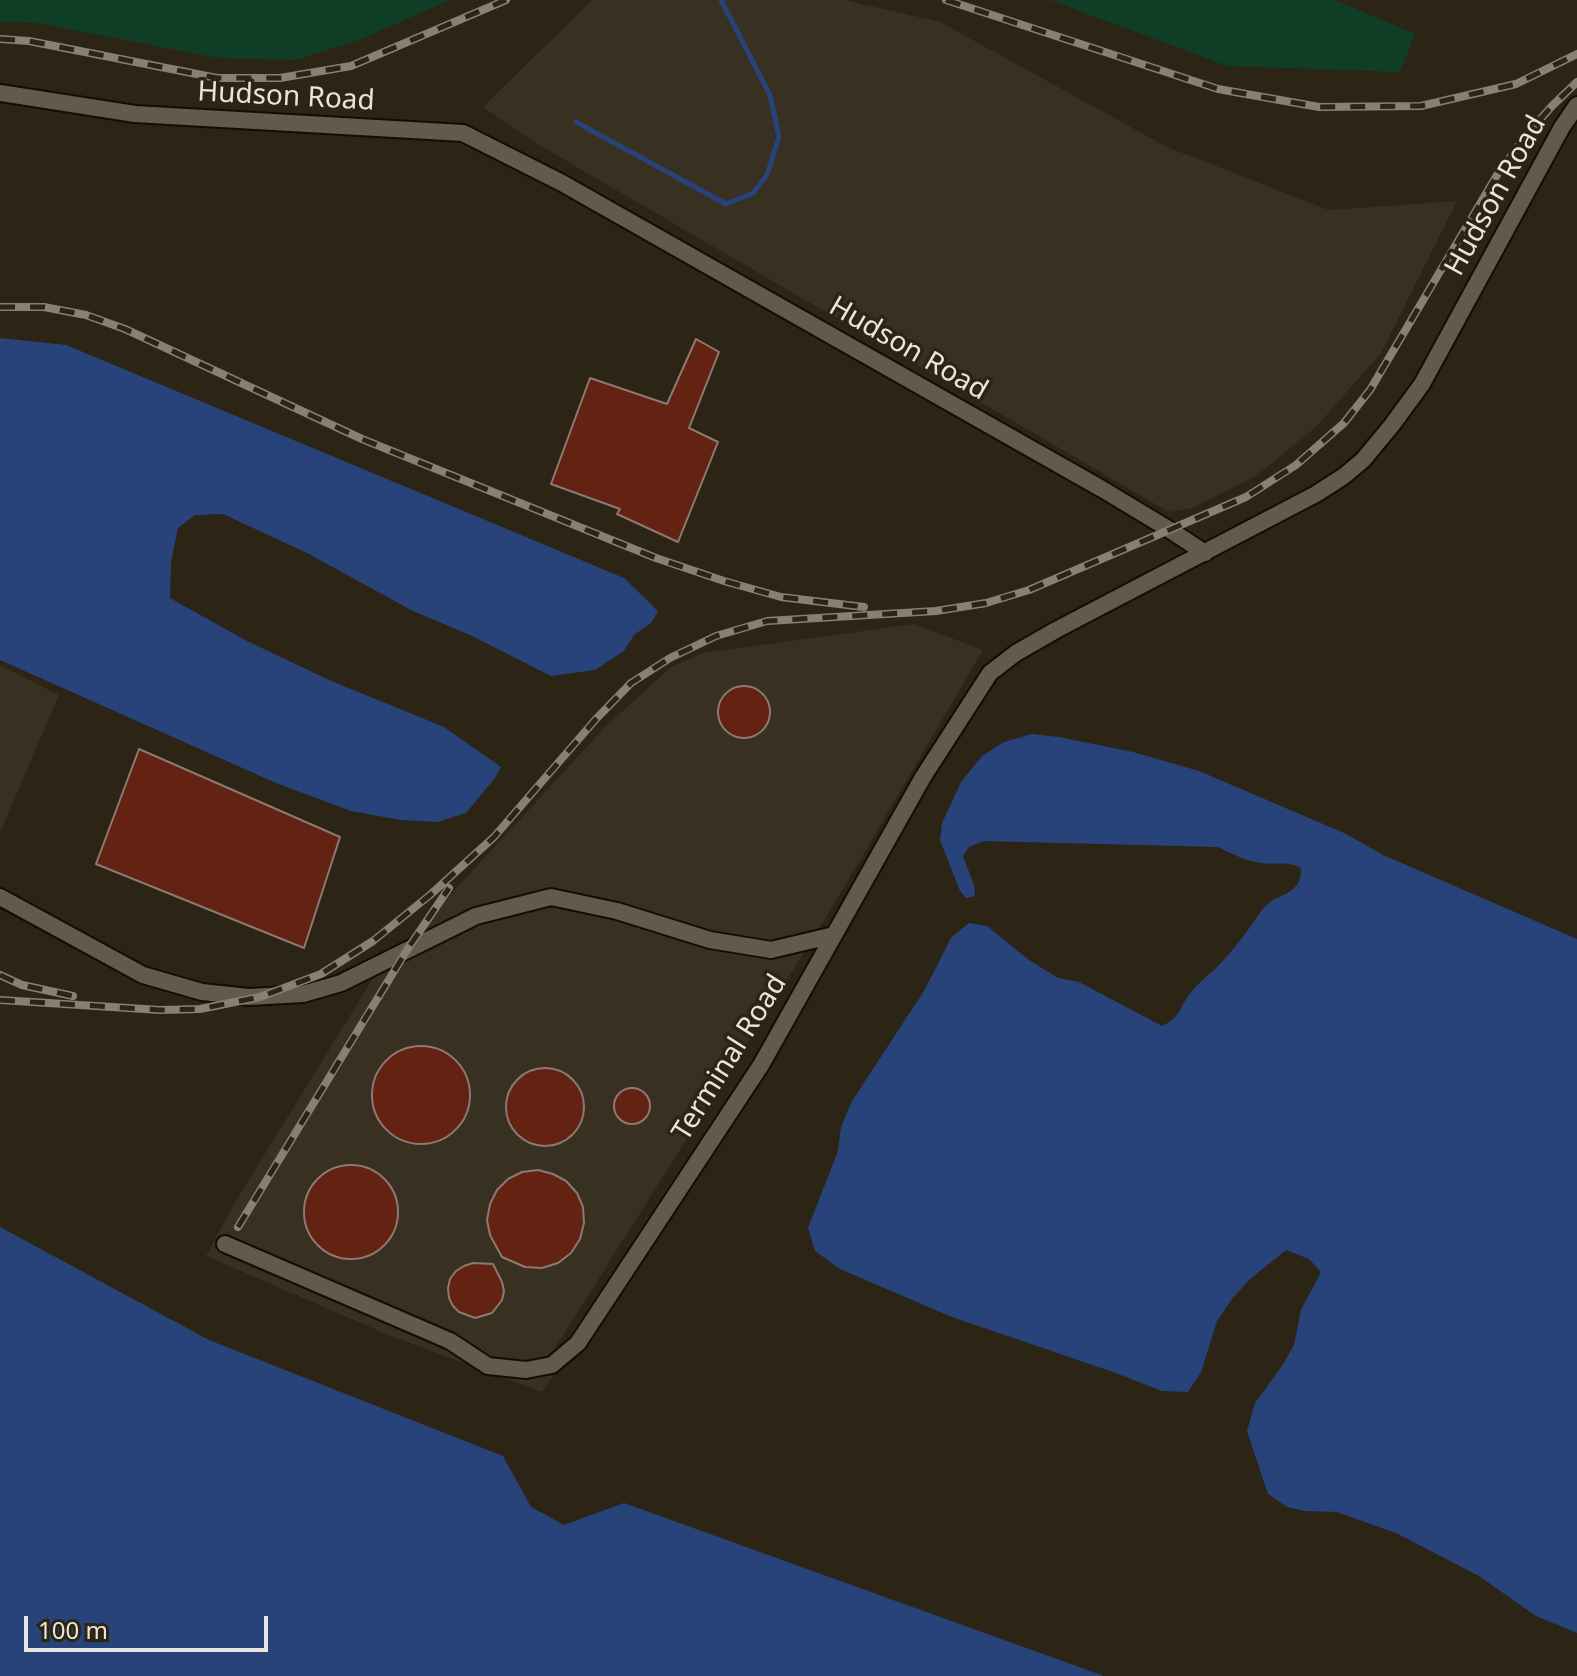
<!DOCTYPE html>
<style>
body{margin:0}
#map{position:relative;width:1577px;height:1676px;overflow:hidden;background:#2c2516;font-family:"Noto Sans",sans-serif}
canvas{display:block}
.scale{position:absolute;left:24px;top:1616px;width:244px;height:36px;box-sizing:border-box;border:4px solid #e9e5db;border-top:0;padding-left:10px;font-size:24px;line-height:28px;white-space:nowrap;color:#e9e5db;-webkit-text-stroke:6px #2c2516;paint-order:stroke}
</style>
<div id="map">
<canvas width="1577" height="1676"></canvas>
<div class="scale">100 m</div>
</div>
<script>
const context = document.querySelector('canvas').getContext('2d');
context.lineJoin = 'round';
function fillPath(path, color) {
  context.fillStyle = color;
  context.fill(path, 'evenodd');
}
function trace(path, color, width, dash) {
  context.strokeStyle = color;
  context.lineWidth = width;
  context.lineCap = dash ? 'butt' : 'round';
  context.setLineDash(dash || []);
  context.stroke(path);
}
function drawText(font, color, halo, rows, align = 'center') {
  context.font = font + ' "Noto Sans",sans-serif';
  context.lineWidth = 7;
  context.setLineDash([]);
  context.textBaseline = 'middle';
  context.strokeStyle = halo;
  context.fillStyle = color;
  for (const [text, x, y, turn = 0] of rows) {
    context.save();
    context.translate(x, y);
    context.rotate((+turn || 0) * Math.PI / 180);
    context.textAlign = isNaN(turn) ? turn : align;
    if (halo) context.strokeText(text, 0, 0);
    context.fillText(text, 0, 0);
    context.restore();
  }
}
fillPath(new Path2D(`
 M592,0H845L940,22L1167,147L1329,210L1457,201L1381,353L1317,426L1256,476L1192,508L1169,512L539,145L483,107Z
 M914,624L983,650L829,913L557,1345L555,1373L542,1392L386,1334L206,1256L234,1204L372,980L605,727L671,667L703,653Z
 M0,665L59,695L0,833Z`), '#383020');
fillPath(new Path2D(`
 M0,0H450L359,40L296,60L218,58L37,23L0,22Z
 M1050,0H1335L1415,34L1400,72L1227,66Z`), '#103d25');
fillPath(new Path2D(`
 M0,338L66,345L624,578L658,611L651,623L634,635L624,651L595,670L551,676L470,635L413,611L307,553L223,514L195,515L178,528L171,562L170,598L245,640L329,680L444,727L501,767L495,778L466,813L437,822L401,820L351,811L276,783L0,660Z
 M1032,734L1059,737L1133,752L1199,771L1344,833L1383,855L1577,939V1633L1536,1616L1479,1576L1396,1533L1337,1512L1305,1511L1287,1507L1268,1494L1247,1431L1255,1403L1282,1366L1294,1345L1301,1310L1321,1272L1309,1259L1286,1250L1249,1280L1232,1299L1217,1321L1201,1372L1188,1392L1162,1391L1113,1372L952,1317L840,1269L815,1251L808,1228L838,1151L841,1127L852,1101L924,991L951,938L969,923L987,926L1029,960L1058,978L1079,982L1162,1026C1181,1017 1178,1010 1189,995C1198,983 1210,974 1220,964C1236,947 1249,929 1262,910C1274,892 1302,898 1301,868C1288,861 1276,865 1262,863C1246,861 1232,854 1218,847L984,841L969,847L963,856L974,885L975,896L966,898L960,891L940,840L942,823L961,782L982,756L1004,742Z
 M0,1227L209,1340L503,1456L531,1507L564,1525L624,1503L1104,1676H0Z`), '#274379');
trace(new Path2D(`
 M576,122L726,204L753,193L767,175L779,137L770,95L721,0`), '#274379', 5);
const building = new Path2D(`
 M696,339L719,352L689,428L718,442L678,542L617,514L620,509L551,484L590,378L667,404Z
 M718 712a26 26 0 1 1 52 0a26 26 0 1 1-52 0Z
 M139,749L340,837L304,948L96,864Z
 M372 1095a49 49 0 1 1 98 0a49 49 0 1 1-98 0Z
 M506 1107a39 39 0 1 1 78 0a39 39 0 1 1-78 0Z
 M614 1106a18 18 0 1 1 36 0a18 18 0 1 1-36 0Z
 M304 1212a47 47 0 1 1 94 0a47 47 0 1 1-94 0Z
 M538,1170L553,1174L566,1181L577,1193L583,1207L584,1223L580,1239L571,1253L558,1263L542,1268L525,1267L502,1257L490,1235L487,1220L490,1204L497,1190L508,1179L522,1172Z
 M473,1263L493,1264L502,1282L504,1291L502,1300L492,1313L475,1318L459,1312L453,1306L449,1298L448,1288L450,1279L456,1271L464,1266Z`);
fillPath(building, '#632212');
trace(building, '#8d7973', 2);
const street = new Path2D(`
 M0,93L135,114L463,133L562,183L1102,489L1170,530L1205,553
 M0,897L143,975L202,992L249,997L303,994L341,983L476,916L551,897L617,911L710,940L771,950L834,935
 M225,1244L450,1341L488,1366L526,1370L552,1365L578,1343L761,1065L923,777L990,673L1016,653L1056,630L1316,494L1344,476L1363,460L1392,425L1422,384L1562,127L1577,105`);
trace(street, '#140e02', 20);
trace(street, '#625a4a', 16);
const rail = new Path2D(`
 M946,0L1218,89L1319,107L1421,106L1516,84L1577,54
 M0,39L29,41L217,78H280L351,66L506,0
 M0,307H44L86,315L125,329L362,439L656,558L724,581L781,597L864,607
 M0,975L22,985L73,996
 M0,1000L160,1010L200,1009L260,997L321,974L373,941L430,895L494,837L596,719L631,683L670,658L716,636L767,621L936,611L986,603L1029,590L1246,497L1296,465L1344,423L1370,390L1497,175L1528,133L1552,106L1577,82
 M238,1227L407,950L449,888`);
trace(rail, '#878175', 8);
trace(rail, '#2c2516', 5, [15]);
drawText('28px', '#e9e5db', '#2c2516', [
 ["Hudson Road",286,97,3],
 ["Hudson Road",1496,196,-61],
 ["Hudson Road",908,349,30],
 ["Terminal Road",730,1058,-58]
]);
</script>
